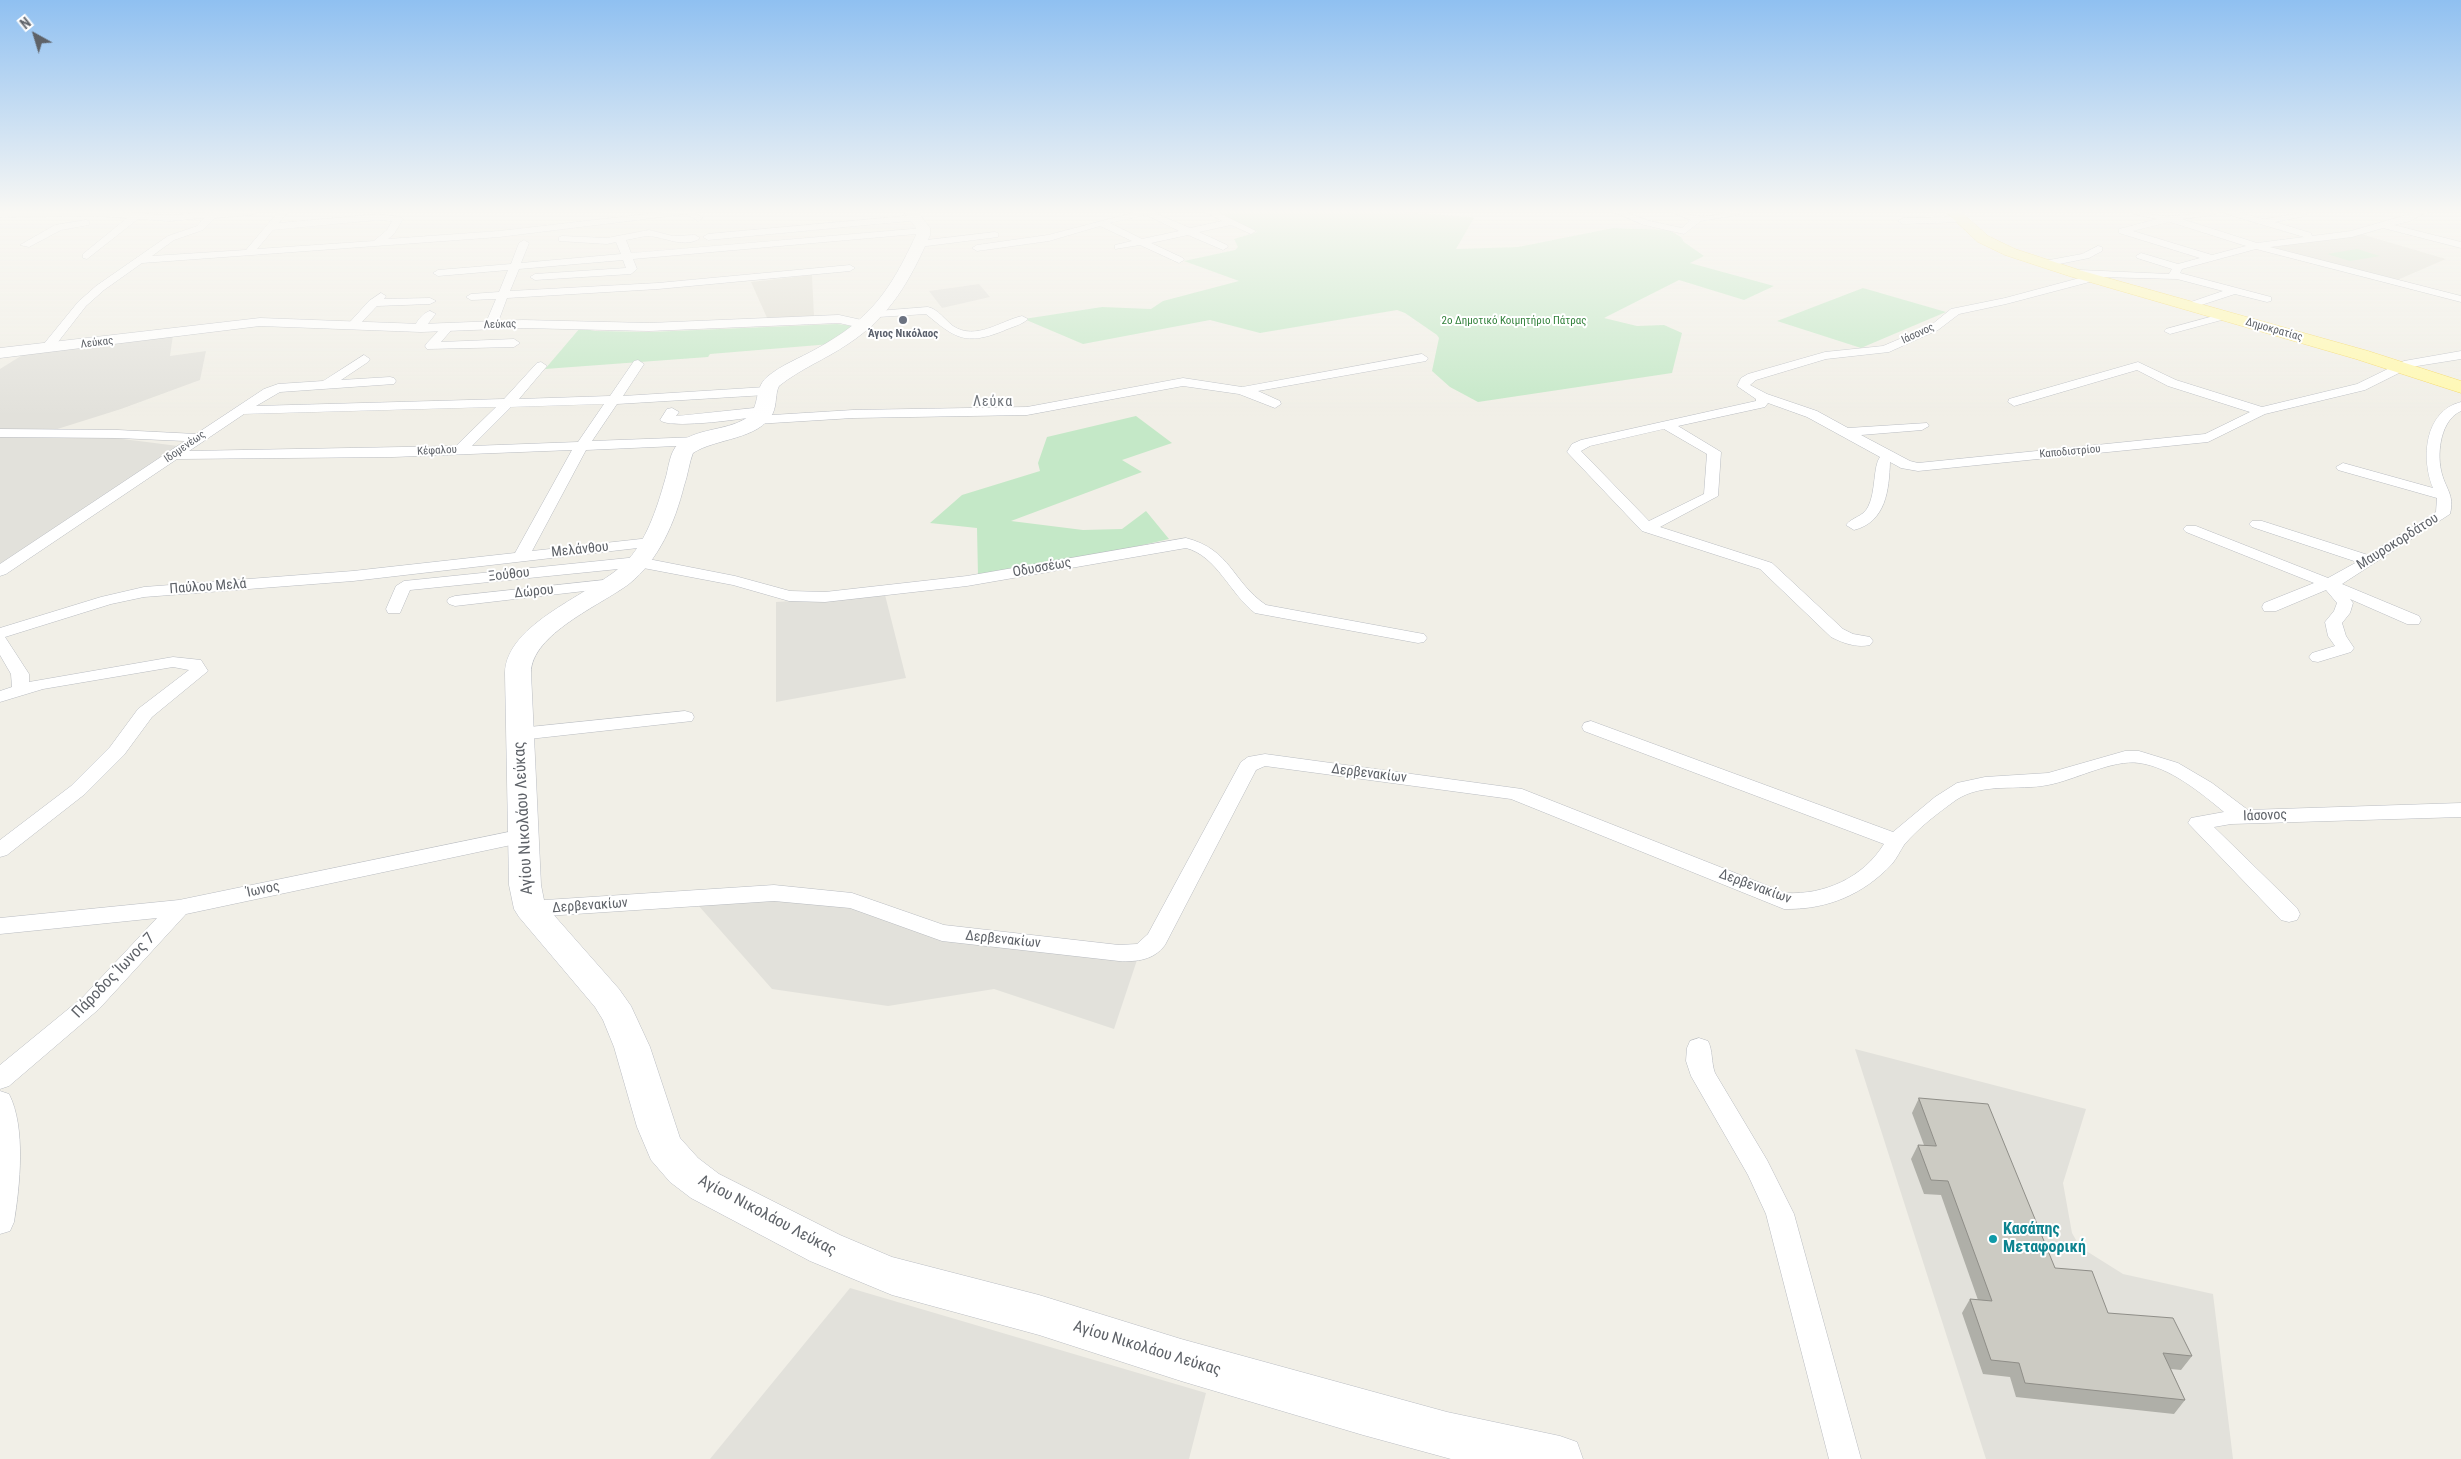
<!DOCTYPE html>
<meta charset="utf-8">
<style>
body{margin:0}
#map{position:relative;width:2461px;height:1459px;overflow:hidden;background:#f1efe7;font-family:"Roboto Condensed",sans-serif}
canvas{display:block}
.north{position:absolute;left:10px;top:10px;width:50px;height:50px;-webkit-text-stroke:4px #fff;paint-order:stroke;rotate:321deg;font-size:14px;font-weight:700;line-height:20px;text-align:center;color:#5e6268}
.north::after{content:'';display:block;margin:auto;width:18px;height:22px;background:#5e6268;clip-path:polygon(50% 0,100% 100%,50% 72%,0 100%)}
</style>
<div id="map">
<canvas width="2461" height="1459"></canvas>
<div class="north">N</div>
</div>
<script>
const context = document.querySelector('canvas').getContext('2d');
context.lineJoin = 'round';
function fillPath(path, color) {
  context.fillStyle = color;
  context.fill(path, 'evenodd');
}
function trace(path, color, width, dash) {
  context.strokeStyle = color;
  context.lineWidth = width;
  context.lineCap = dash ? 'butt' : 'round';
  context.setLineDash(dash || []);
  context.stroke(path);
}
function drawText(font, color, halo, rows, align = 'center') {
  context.font = font + ' "Roboto Condensed",sans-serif';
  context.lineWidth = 4;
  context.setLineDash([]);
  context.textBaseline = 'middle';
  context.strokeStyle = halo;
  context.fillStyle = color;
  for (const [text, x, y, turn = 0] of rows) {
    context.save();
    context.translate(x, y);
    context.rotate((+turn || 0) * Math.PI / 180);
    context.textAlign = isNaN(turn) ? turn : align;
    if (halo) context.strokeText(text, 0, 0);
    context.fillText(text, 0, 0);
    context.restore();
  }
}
fillPath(new Path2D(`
 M979,284L990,297L942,308L929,291Z
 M173,335L170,356L206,351L200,380L121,409L51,431L0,430V369L24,354Z
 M0,436L107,437L178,446L0,564Z
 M885,595L906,678L776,702V602Z
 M777,895L855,903L939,933L1138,957L1114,1029L994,989L888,1006L772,989L698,905Z
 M1855,1049L2086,1109L2063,1183L2072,1233L2080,1247L2123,1274L2213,1294L2233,1459H1986Z
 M850,1288L1206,1393L1189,1459H710Z`), '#e2e1db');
fillPath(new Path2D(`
 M2361,234L2446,259L2395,281L2266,248Z
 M812,275L814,316L768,320L751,282Z`), '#e1dfd5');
fillPath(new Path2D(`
 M1214,212H1399L1472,217L1474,218L1456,249L1518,247L1613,228L1669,230L1681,237L1684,242L1704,256L1690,263L1774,286L1744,300L1679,280L1604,318L1637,326L1664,325L1682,333L1672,373L1478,402L1450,387L1432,371L1439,338L1437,335L1405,313L1397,310L1260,333L1210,320L1083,344L1024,319L1102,307L1151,309L1163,301L1239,281L1184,261L1235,250L1238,247L1234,239L1257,232Z
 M2357,249L2380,256L2350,261L2327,254Z
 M1863,288L1946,312L1861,348L1777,321Z
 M837,324L854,326L831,344L710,354L708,357L545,369L580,328L595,331L650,332Z
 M1136,416L1172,443L1122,460L1142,472L1011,521L1083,530L1122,529L1146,511L1169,539L1073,561L978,576L977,528L930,523L962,495L1040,471L1038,463L1047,437Z`), '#c4e8c7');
const minor = new Path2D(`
 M0,212H117L169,215L219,212H257L252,215L215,218L203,230L174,240L152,256L246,250L278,212H288L279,223L378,214L401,217L403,219L394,234L388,239L499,231L663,212H695L703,218L698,221L686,214L499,237L142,263L104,290L86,306L51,351H43L41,348L43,345L78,302L96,286L168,236L197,226L204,218L169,221L138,219L87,259L83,258V254L127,218L97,216L0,217ZM378,220L392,221L387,230L374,241L257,249L273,230Z
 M1136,212H1153L1190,228L1222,221L1205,212H1217L1256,231L1251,234L1231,225L1199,232L1227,245L1228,247L1223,250L1188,235L1151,243L1183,258L1184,260L1179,263L1140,245L1115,249V245L1132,241L1100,226L1049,241L977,251L972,248L977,245L1048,235ZM1146,215L1179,231L1142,239L1110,223Z
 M1613,212H1625L1650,221L1682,228L1691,220L1675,214L1674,212C1683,212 1689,215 1698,216C1711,218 1728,210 1743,212L1738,215L1701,221L1684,234L1644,225Z
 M2132,212C2144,212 2161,217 2171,216C2187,215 2202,212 2218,212L2214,215L2182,219L2257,243L2304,237L2226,214L2225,212H2238L2264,219L2306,212V216L2275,222L2311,233L2312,236L2351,231L2416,212H2427L2410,221L2394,225L2461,242V248L2383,228L2352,237L2270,247L2461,296V302L2256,249L2182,269L2180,273L2271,297V301L2267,302L2235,294L2189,309L2185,308V304L2223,291L2177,279L2098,277L2097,280L2006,304L1959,314L1938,330L1889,352L1826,359L1756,380L1750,385L1767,394L1817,411L1848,428L1927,423L1929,426L1922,430L1861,435L1910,461L1918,463L2205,434L2250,412L2168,386L2137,370L2014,406L2008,402L2009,399L2138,362L2176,380L2262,407L2357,384L2404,361L2461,351V359L2411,367L2365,390L2265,414L2208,442L1918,471L1901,468L1890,462C1889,490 1886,522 1854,530L1846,525C1852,517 1863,517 1868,507C1876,492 1873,466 1880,457L1807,417L1768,403L1765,407L1678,426L1721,452L1718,496L1660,527L1772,563L1843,629L1853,634L1870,637L1873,641L1870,645C1856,648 1843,643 1831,637L1760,569L1642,531L1567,452L1572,444L1581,440L1756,401V399L1737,386L1741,378L1748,374L1825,352L1883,346L1930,326L1951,309L2005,298L2087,276L2076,275L2075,273L2080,270L2169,274L2172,269L2137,258L2136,256L2141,253L2178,264L2200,258L2119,233V229L2157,219L2133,214ZM2170,222L2246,246L2212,255L2133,231ZM1664,429L1707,454L1704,494L1649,521L1581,451L1590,446Z
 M917,215L922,218L920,220L708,240L703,237L708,234Z
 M1961,217L1964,218V222L1903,224L1898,221L1903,218Z
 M86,220L89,221V225L61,230L29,247L20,245L55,225Z
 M924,228L927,229V233L633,259L637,269L631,274L535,280L530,277L535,274L626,268L623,260L519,269L510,291L658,283L850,265L855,268L850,271L658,289L507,298L497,325L491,328L485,325L496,299L471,300L466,297L471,294L499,292L508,270L438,276L433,273L438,270L511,264L519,243L524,240L529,243L521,263L621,254L616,242L607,244L559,241V237L562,236L607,238L649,230L673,236L695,235L700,238C686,249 664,237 649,236C642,236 633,239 626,240L631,253Z
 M995,232L998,233V237L919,247L914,244L919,241Z
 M2098,246L2102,247V251L2089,258L2044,267L2039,264L2044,261L2082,254Z
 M381,293L386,296L384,299L430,298L436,301L430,304L377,306L357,327H349V323L369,301Z
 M928,307C938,309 945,320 953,326C976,341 1000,321 1022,316L1028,319C1022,325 1011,327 1003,331C965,346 955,338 926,314L878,317L872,314L878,311Z
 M430,311L436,314L434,316L423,330H415C413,325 423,312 430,311Z
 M2225,313L2231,316L2229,318L2170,334L2164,331L2166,329Z
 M448,324L454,327L441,342L514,339L520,343L514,347L427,349L425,346L427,343L444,325Z
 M1422,354L1428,358L1426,361L1258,391L1280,401L1281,404L1275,408L1239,394L1183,386L1027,415L853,418L756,424L749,420L756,416L853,410L1027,407L1183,378L1242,387Z
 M364,355L370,359L368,362L341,380L390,377L394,378L396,381L394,384L280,392L256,406L504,399L537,363L541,362L547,366L519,399L610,396L634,361L638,360L644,364L623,396L766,387L772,391L766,395L617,404L592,441L699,437L706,441L699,445L586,450L532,551L650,538L658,543L655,546L353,581L144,597L111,604L5,637L29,674V682L173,657L201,660L208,671L152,717L124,755L85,794L7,855L0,857V840L71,786L110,747L138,709L189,670L173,667L43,689L0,702V691L12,687L11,674L0,655V628L101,597L144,587L353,571L515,553L572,450L393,457L177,459L6,574L0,576V564L185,441L118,438L0,437V429L118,430L196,434L264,389L278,384L323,381ZM604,404L578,442L472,446L511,407ZM496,407L456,446L189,451L244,414Z
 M2461,402V411C2441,420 2437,451 2441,470C2445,489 2455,494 2450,514L2342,584L2419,616L2421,620L2419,624H2407L2350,599L2353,603L2350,613L2342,623L2346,636L2354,648L2351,652L2318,662L2312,661L2309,657L2312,653L2335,646L2328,636L2325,622L2334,611L2337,603L2326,590L2276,611H2264L2262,607L2264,603L2314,583L2186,532L2183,529L2186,526H2196L2328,578L2357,562L2252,527L2249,524L2252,521H2262L2368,555L2436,512L2437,498L2338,470L2336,467L2343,463L2433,488C2421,459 2424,411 2461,402Z
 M764,407L769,408L771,411L769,414C753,418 669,430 660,420L667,409L672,408L679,412L676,416Z
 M1186,538C1232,550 1231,581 1266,605L1418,633L1424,634L1427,638L1424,642L1418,643L1255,613C1230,594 1217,556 1186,548L967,586L825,602L789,601L733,585L638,567L410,590L400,613H388L386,609L396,586L404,581L638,557L735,576L790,591L825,592L967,576Z
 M613,579L619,581L621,584L619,587L455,606L449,604L447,601L449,598L455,596Z
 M685,711L692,713L694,717L692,721L520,740L513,738L511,734L513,730L520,728Z
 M1591,721L1893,832L1935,797L1957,783L1985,777L2048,773L2125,751H2139L2178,763L2212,783L2248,810L2461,803V817L2231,824L2214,827L2297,908L2300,914L2297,920L2289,922L2281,920L2188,823L2191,818L2224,812C2201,793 2170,767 2139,763C2113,759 2075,780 2048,785C2018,791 1983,782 1956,800C1938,813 1918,828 1904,845C1900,851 1897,858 1892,864C1863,895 1826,910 1784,909L1511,799L1265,766L1256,770L1165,945C1154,960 1137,962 1119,961L942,941L850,908L774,901L530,917L522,914L519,909L522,904L530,901L774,885L852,893L944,925L1119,945L1137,944L1148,934L1241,762L1248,757L1265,754L1522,789L1786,893C1824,895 1863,878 1884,844L1584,731L1582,727L1584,723Z
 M523,829L530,831L533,836L530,841L186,914L99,1009L9,1086L0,1089V1065L83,997L157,918L0,934V918L179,900Z
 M1699,1038L1708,1041C1713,1051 1711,1062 1715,1073L1767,1160L1794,1214L1861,1459H1829L1766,1214L1748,1175L1691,1076L1686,1061L1687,1048L1690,1041Z
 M0,1091L9,1094C26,1127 20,1186 14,1222L10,1231L0,1234Z`);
const tertiary = new Path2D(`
 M839,315L871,322L873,325L866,329L839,323L649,331L523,328L421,332L260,326L0,358V348L260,318L421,324L523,320L649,323Z`);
const secondary = new Path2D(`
 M904,212H918L930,228V235C911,279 890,317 848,344C826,359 800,369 779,386C775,394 777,404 773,413C759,440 716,438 693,453C689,463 688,475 684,486C675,522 659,560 629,584C601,605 531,634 531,673L541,885L545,905L619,989L631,1006L650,1047L680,1138L698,1158L719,1174L840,1235L892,1257L1039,1295L1181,1339L1447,1412L1560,1436L1577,1442L1583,1459H1451L1363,1435L1181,1381L1039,1335L892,1295L810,1261L691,1198L670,1182L651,1160L637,1127L614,1047L603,1020L595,1007L519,917L514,909L509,885L505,673C506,623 592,594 624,564C646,543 657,508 665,480C669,468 669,453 678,444C696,428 725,431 745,419C761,409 753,389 767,377C781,365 800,358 816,349C871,319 890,291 916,235V228Z`);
const primary = new Path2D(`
 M1946,212H1961L1988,236L2015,249L2079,270L2368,351L2461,381V393L2356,359L2069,276L2005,255L1978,242Z`);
trace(minor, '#b9bcc1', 1);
trace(tertiary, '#b9bcc1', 1);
trace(secondary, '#babdc3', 1);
trace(primary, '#f4d55d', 1);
fillPath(minor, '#fff');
fillPath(tertiary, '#fff');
fillPath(secondary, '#fff');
fillPath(primary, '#fff8ae');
fillPath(new Path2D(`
 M1919,1098L2055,1268L2108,1313L2192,1356L2181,1370L2171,1369L2185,1400L2174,1414L2016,1397L2010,1377L1983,1374L1962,1313L1970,1299L1978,1300L1941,1195L1924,1194L1911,1159L1918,1145H1924L1912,1113Z`), '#afafa8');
const building = new Path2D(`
 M1919,1098L1988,1104L2055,1268L2092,1271L2108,1313L2173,1318L2192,1356L2163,1353L2185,1400L2025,1383L2019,1363L1991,1360L1970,1299L1992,1301L1948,1181L1931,1180L1918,1145L1936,1146Z`);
fillPath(building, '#cccbc3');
trace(building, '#8f8e88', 1);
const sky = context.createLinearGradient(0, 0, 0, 416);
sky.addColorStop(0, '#8fc0f1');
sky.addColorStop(0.51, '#f9f8f4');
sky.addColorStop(1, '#f9f8f400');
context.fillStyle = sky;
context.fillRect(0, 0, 2461, 416);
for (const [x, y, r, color] of [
 [903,320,5,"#6b7280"],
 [1993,1239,5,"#0f9aa8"]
]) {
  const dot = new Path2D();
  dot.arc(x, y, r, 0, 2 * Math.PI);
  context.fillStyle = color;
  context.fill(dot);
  trace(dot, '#fff', 2);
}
drawText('11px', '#33823c', '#fff', [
 ["2o Δημοτικό Κοιμητήριο Πάτρας",1514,321]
]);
drawText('11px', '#5e6268', '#fff', [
 ["Λεύκας",500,325,-2],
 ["Δημοκρατίας",2274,330,16],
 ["Ιάσονος",1918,334,-25],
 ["Λεύκας",97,343,-7],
 ["Ιδομενέως",185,447,-35],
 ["Κέφαλου",437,451,-3],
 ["Καποδιστρίου",2070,452,-5]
]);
drawText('bold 11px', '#5b616d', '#fff', [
 ["Άγιος Νικόλαος",903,334]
]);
context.letterSpacing = '1px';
drawText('14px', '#6f747a', '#fff', [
 ["Λεύκα",993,402]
]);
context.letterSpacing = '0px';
drawText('14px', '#5e6268', '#fff', [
 ["Μαυροκορδάτου",2398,542,-32],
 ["Μελάνθου",580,550,-6],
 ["Οδυσσέως",1042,568,-10],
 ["Ξούθου",509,575,-6],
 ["Παύλου Μελά",208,587,-4],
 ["Δώρου",534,592,-6],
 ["Δερβενακίων",1369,774,7],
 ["Ιάσονος",2265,816,-2],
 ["Δερβενακίων",1755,887,20],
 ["Ίωνος",263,890,-12],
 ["Δερβενακίων",590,906,-4],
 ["Δερβενακίων",1003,940,6]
]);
drawText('16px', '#5e6268', '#fff', [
 ["Αγίου Νικολάου Λεύκας",524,818,-93],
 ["Πάροδος Ίωνος 7",114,976,-46],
 ["Αγίου Νικολάου Λεύκας",767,1216,28],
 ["Αγίου Νικολάου Λεύκας",1147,1349,17]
]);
drawText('bold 16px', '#0d838f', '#fff', [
 ["Κασάπης",2003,1230],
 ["Μεταφορική",2003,1248]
], 'left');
</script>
